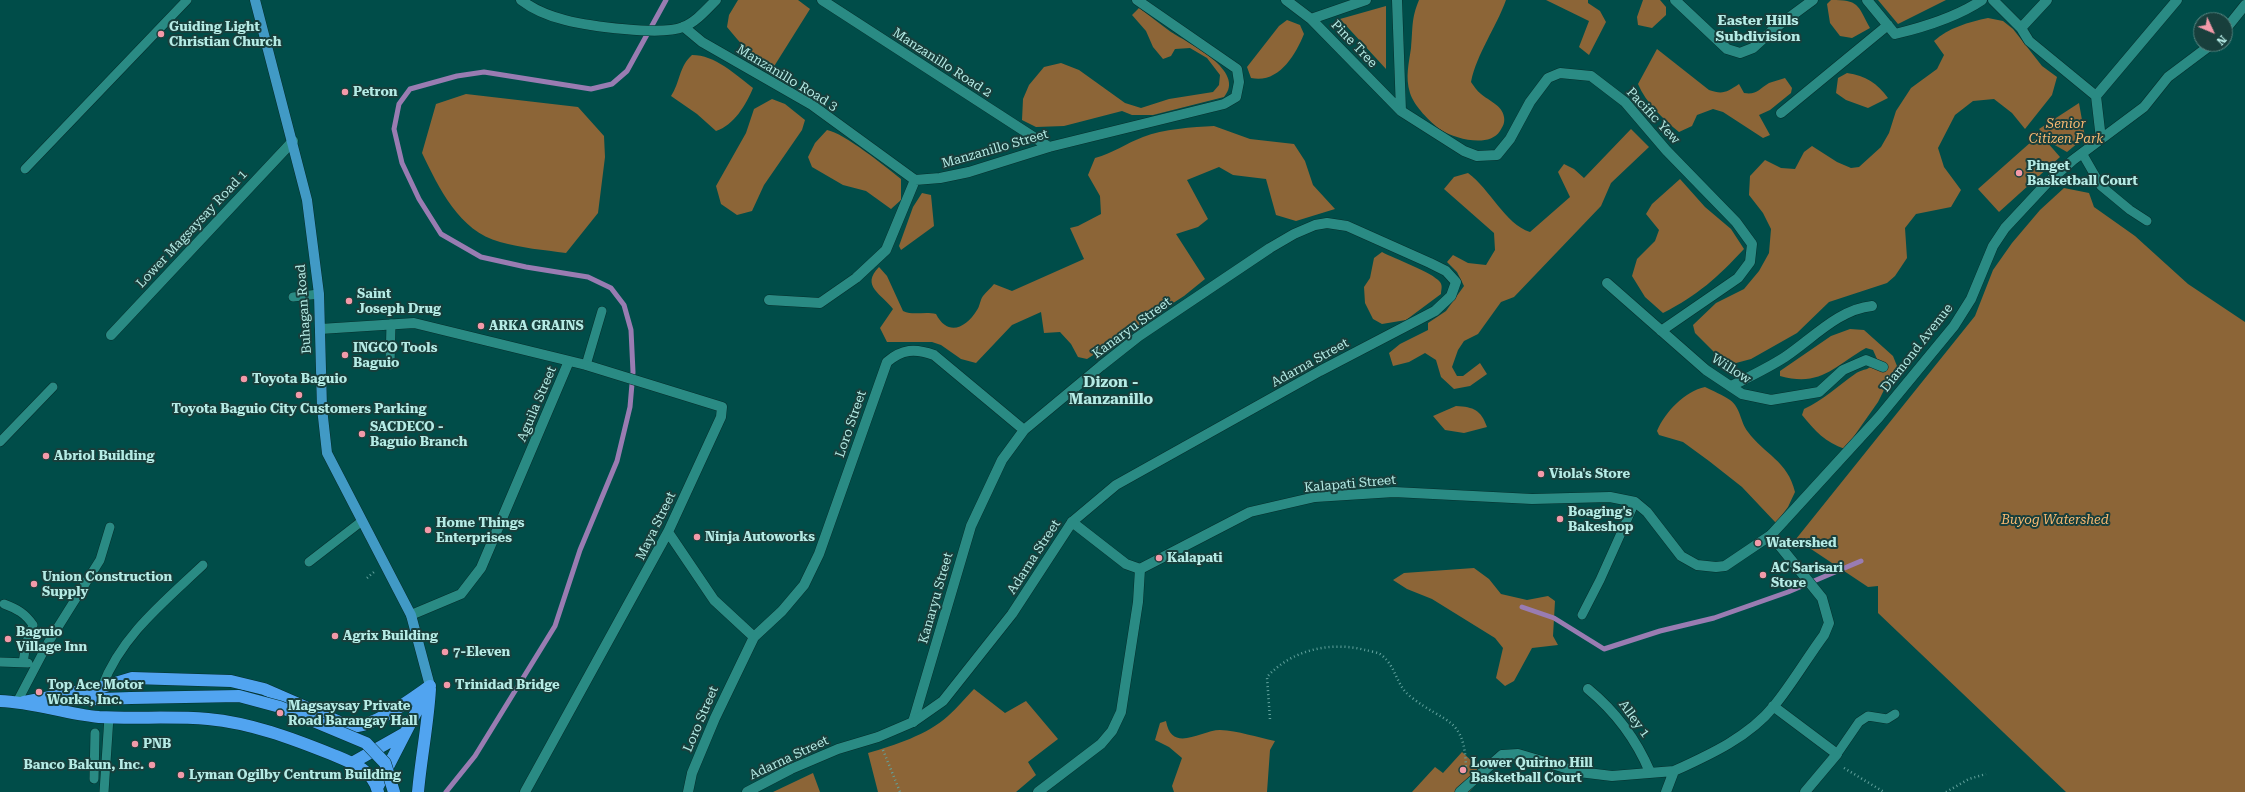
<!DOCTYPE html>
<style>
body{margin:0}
#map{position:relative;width:2245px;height:792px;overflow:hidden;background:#004d49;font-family:"Roboto Serif",serif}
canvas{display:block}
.north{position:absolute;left:2193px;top:12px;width:40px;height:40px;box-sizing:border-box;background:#183f3c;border:1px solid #578480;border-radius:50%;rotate:134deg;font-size:11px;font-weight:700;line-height:16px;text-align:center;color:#b5ebe5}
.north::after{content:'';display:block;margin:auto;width:14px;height:18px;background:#f39aa9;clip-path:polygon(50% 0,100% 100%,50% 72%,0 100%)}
</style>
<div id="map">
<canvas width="2245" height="792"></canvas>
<div class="north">N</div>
</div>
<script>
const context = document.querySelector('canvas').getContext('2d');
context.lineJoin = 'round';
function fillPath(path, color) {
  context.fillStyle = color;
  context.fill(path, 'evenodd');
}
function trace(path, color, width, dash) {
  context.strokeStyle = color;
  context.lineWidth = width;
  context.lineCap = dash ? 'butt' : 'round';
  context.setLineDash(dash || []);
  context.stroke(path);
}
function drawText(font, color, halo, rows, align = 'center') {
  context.font = font + ' "Roboto Serif",serif';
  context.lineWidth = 4;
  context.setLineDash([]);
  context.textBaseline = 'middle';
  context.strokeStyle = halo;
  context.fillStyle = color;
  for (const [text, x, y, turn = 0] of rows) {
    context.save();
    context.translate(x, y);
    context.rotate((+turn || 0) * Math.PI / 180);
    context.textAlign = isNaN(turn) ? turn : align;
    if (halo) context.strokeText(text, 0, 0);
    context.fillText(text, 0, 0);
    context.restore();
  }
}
fillPath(new Path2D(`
 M738,0H798L810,9L773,68C753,59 741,44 727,27L729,15Z
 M1419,0H1506C1496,28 1477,53 1471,82C1474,86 1477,91 1481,94C1489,101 1502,105 1504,117C1505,123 1503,126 1500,131C1489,148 1456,139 1441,130C1430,122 1414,106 1410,93C1405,77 1409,63 1411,48C1413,28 1411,19 1419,0Z
 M1546,0H1588V3L1600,11L1606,22L1589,55L1579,47L1589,21Z
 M1643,0H1660L1666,7V15L1652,28L1638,25L1637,17Z
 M1831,0C1859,0 1857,4 1870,28L1852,38L1840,36L1830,23L1827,4Z
 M1878,0H1946L1898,24Z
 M1386,6V69L1340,19Z
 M1139,8C1150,16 1160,24 1171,32C1188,43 1247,71 1224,97L1153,115H1132L1122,111L1064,126L1036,127L1022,120L1023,99L1029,85L1044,67L1061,63L1079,70L1125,103L1141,108L1169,99L1213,92L1219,85L1220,75L1207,58L1190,48L1175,49L1171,56L1163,59L1153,47L1146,31L1132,15Z
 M1988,18L2003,21L2013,29L2042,66L2057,77L2052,95L2025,129L2012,113L1994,99L1973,101L1955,115L1938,148L1944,167L1961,190L1951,207L1916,214L1905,228L1907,258L1895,276L1887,283L1829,302L1797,333L1751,359L1736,363L1721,359L1695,333L1693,325L1716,303L1744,289L1759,271L1769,253L1771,229L1763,213L1749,195L1750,176L1765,160L1781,168L1795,169L1804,152L1812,146L1837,162L1851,168L1859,167L1881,147L1889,133L1896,111L1911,88L1937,69L1944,55L1934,41C1948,28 1969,22 1988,18Z
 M1287,20L1300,25L1304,34C1295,56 1278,84 1251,78L1247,67L1279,26Z
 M1657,49L1709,90C1723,95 1727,92 1739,84L1744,93C1757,95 1759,89 1769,83C1774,81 1780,80 1785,78L1792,88L1791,93L1770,110L1759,115L1770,135L1763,138L1723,112L1713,109L1697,115L1692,126L1679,132C1663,119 1646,103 1638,84Z
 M692,55C715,55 735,74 753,88C746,105 734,125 716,131L697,114L671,96C680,83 679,66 692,55Z
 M1847,73C1866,76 1877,83 1888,98L1868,108L1846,100L1836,93L1838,78Z
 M466,94L578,107L604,136L605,157L598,213L566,253C544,250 521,248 500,242C459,231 439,188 422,153L436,104Z
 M772,99L785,104L805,120L802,130L764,185L752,211L737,215L721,204L716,186L746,133L754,109Z
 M2079,103L2085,137L2067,152L2053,144L2039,129Z
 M1214,126L1250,139L1294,144L1305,161L1313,185L1335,209L1296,221L1276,215L1266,179L1233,175L1219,167L1187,180L1208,219L1198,227L1176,234L1205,279L1184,296L1087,359L1078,357L1071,344L1060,332L1044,333L1041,312L1012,325L976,363L961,359L941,345L932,342H887L880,328L893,309C882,294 860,286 879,267L887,276L903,311C914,316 924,311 936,314C948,337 966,328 977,310C980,306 980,300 983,296C986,292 991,288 994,284L1012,291L1084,259L1070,228L1078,226L1101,214L1100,196L1088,175L1095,158C1113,153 1127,143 1143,137C1163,129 1193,127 1214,126Z
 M1631,129L1649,147L1611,183L1601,206L1514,297L1501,302L1478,334L1464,341L1458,350L1452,367L1457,376H1463L1480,363L1487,374L1470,386L1454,389L1441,377L1436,360L1425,353L1409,362L1393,366L1389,353L1400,344L1428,330V323L1446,311L1464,286L1457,272L1447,262L1453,255L1468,263L1486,265L1495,250L1494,233L1444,189L1454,177L1468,173C1490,189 1505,224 1530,232L1570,197L1558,172L1564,164L1574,169L1584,178Z
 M827,130C844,133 886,167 901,179V200L891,209L866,191L843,185L812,167L808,157L815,143Z
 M2040,134L2060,157L1999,212L1978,189Z
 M1680,179L1705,207L1731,229L1744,249C1717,278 1698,295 1663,313L1645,297L1632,276L1637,259L1655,241L1659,230L1646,214L1652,204Z
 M2064,188L2089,193L2094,207L2135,236L2188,284L2245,322V792H2066L1878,613V586L1868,587L1796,539L1975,316L1993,270L2012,243L2040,210Z
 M922,193L931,195L934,226L901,250L899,246L913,207Z
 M1382,252C1395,259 1432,272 1440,282C1443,286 1441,290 1441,294L1406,320L1382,324L1373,319L1365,303L1364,287L1370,278L1374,258Z
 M1850,329L1864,330L1893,356L1899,371L1894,381L1885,388L1878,402L1845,449C1825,442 1815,431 1802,415L1804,409C1823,400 1838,386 1855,374C1865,367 1868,373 1877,359L1873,350L1866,348C1833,367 1821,387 1780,376V371L1831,336Z
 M1705,387C1713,391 1723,395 1730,400C1741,408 1740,422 1748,432C1764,454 1788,461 1795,492L1788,507L1776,523L1742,487L1709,461L1683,442L1659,435L1657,431C1665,412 1685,391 1705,387Z
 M1456,406C1474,407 1481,410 1487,427L1464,433L1445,430L1433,416Z
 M1474,568L1489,579L1501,594L1527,600L1548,596L1555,601L1553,636L1558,645L1532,648L1514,681L1505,686L1496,678L1503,648L1495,638L1432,599L1407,589L1393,580L1404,573Z
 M974,689L1005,713L1026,701L1058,739L1028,762L1036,775L1016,792H878L868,753C895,745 927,735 948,716C957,708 965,698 974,689Z
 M1166,721C1172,754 1201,730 1220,730C1238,731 1257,737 1275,741L1270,750L1267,792H1174L1172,786L1182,758L1169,747L1155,740L1160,723Z
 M1462,752L1486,774L1469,792H1412L1435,767L1443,773Z
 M813,773L820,792H773Z`), '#8c6537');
trace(new Path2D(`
 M1522,607L1554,618L1604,649L1660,631L1714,618L1788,592L1861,561
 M446,792L475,756L555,626L580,550L617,461L630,407L633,372L631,330L624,305L611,288L588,277L526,267L481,257L441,234L419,199L402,163L394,129L399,104L410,89L457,76L484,72L591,89L612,84L627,71L666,0`), '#997cb2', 5);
const lane = new Path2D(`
 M2082,153L2101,186L2130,210L2147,221
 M25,169L187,0
 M293,297L319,294
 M390,365L391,324
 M586,365L602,311
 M0,442L53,387
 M309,562L362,521
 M4,604C17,609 25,613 33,625L26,644L23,663
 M1582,615L1600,580L1635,502
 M0,662L28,663
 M102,687C121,636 164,602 203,565
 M17,702L48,643L100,560L110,527
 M1837,754L1859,722L1868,716L1887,719L1895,714
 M94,779L95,733
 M104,792L109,717`);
const street = new Path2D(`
 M822,0L1049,147
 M1286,0L1311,19L1401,111L1464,151L1477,156L1497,155L1510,139L1530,102L1548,78L1560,73L1591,76L1625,102L1666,150L1736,222L1752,244L1750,262L1738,278L1661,331
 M1397,0L1401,111
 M1675,0L1727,49L1740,53L1753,48L1775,28L1813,0
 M1867,0L1895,34C1924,27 1957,17 1982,0
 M1993,0L2021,28L2029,41L2096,96L2101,139
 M1311,19L1366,0
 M684,27L702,42L812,105L915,180
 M2021,28L2047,0
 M2096,96L2177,0
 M1781,113L1888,25
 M915,180L940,178L969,172L1049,147L1224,104L1236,97L1239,82L1237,69L1137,0
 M1607,283L1706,370L1742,394L1771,400L1819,392L1843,370L1866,360L1883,367
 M769,300L820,303L856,278L886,250L915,180
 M320,329L414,323L586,365L722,407L721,417L668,532L525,792
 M111,335L293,141
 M1731,386C1749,377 1768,368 1785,357C1812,339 1839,309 1872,306
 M668,532L714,600L754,637
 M411,615L461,594L481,568L569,361
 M1588,689C1616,712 1636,739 1650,772
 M1773,706L1837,754L1805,792
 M913,722L971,526L1002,460L1024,430L1101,366L1139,336L1270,248L1294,234L1315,225L1327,223L1347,226L1430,263L1446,271L1456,282L1451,296L1435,311L1320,371L1116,485L1072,522
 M688,792L692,773L715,718L754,637L782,611L804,585L819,554L887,362C902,349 915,348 934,355L1024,430
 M1038,792L1101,744L1112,731L1121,712L1138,602L1140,569
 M1460,792L1502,755L1518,754L1579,772L1612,776L1674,771
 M1666,792L1674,771C1709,755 1749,737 1774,706C1792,684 1807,658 1824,635L1829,623L1822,598L1771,535`);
const secondary = new Path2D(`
 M521,0C534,10 549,16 565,20C588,26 662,36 683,27C696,22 706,10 716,0
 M2225,30L2245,5
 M747,792L791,769L838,749L878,737L913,722L943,701L1012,614L1072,522L1126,564L1140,569L1250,512L1315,497L1394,492L1532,499L1610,497L1635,502L1647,512L1681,556L1697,565L1716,567L1725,566L1771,535L1879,417L1954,326L1971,299L1993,246L2005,228L2046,184L2073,160L2144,107L2168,77L2212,44`);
const primary = new Path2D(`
 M255,0L307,200L319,294L322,408L327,453L411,615L430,686`);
const highway = new Path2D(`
 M70,700L131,698
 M0,701C34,702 65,714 99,717C135,719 172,716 208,719C251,723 291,738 331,754C350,762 373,769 378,792
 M24,702L102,687L132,678L231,681L264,689L351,727C376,726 410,700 430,686
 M352,763L405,733
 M377,788L428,689
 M418,792C421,758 428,724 430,689`);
trace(lane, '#062f2d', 10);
trace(street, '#062f2d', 11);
trace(secondary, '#062f2d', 11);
trace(primary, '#062f2d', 11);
trace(highway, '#062f2d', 13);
trace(new Path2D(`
 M367,578L374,572
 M1270,719L1267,677C1291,650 1331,641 1365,650C1369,651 1376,652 1380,654C1397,666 1395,685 1411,697C1445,724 1465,716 1466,769
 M883,750L900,792
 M1844,768L1884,792
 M1946,792L1969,779L1986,774`), '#62a39e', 2.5, [1, 3]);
trace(lane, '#2a8b84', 9);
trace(street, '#2a8b84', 10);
trace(secondary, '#2a8b84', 10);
trace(primary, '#419ac5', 10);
trace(highway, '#51a4f0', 12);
const highwayBridge = new Path2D(`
 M131,698L239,696L280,707L366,743L385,763L394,792`);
trace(highwayBridge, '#062f2d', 13, []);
trace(highwayBridge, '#51a4f0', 12);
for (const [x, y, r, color] of [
 [161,34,4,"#f39aa9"],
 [345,92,4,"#f39aa9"],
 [2019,173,4,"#f39aa9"],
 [349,301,4,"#f39aa9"],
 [481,326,4,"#f39aa9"],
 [345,355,4,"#f39aa9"],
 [244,379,4,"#f39aa9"],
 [299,395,4,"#f39aa9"],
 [362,434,4,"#f39aa9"],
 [46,456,4,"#f39aa9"],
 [1541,474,4,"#f39aa9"],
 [1560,519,4,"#f39aa9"],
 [428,530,4,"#f39aa9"],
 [697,537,4,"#f39aa9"],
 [1758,543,4,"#f39aa9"],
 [1159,558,4,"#f39aa9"],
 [1763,575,4,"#f39aa9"],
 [34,584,4,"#f39aa9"],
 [335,636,4,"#f39aa9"],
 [8,639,4,"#f39aa9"],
 [445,652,4,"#f39aa9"],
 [447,685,4,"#f39aa9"],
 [39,692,4,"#f39aa9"],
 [280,713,4,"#f39aa9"],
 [135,744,4,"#f39aa9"],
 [152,765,4,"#f39aa9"],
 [1463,770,4,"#f39aa9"],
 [181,775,4,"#f39aa9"]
]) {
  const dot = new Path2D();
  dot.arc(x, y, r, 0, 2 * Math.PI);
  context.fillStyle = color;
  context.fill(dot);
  trace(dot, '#183f3c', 1.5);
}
drawText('bold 13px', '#b5ebe5', '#183f3c', [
 ["Guiding Light",169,27],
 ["Christian Church",169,42],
 ["Petron",353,92],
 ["Pinget",2027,166],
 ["Basketball Court",2027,181],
 ["Saint",357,294],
 ["Joseph Drug",357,309],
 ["ARKA GRAINS",489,326],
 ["INGCO Tools",353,348],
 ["Baguio",353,363],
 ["Toyota Baguio",252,379],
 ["Toyota Baguio City Customers Parking",299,409,"center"],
 ["SACDECO -",370,427],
 ["Baguio Branch",370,442],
 ["Abriol Building",54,456],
 ["Viola's Store",1549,474],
 ["Boaging's",1568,512],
 ["Bakeshop",1568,527],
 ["Home Things",436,523],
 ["Enterprises",436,538],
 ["Ninja Autoworks",705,537],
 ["Watershed",1766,543],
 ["Kalapati",1167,558],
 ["AC Sarisari",1771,568],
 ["Store",1771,583],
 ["Union Construction",42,577],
 ["Supply",42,592],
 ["Baguio",16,632],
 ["Village Inn",16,647],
 ["Agrix Building",343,636],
 ["7-Eleven",453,652],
 ["Top Ace Motor",47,685],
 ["Works, Inc.",47,700],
 ["Trinidad Bridge",455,685],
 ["Magsaysay Private",288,706],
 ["Road Barangay Hall",288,721],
 ["PNB",143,744],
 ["Lower Quirino Hill",1471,763],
 ["Basketball Court",1471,778],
 ["Banco Bakun, Inc.",144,765,"right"],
 ["Lyman Ogilby Centrum Building",189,775]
], 'left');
drawText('13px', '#b5ebe5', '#183f3c', [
 ["Pine Tree",1354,44,46],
 ["Manzanillo Road 2",942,63,33],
 ["Manzanillo Road 3",787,78,31],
 ["Pacific Yew",1653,116,47],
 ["Manzanillo Street",995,149,-16],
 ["Lower Magsaysay Road 1",192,229,-47],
 ["Buhagan Road",304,309,-94],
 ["Kanaryu Street",1132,328,-36],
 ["Diamond Avenue",1917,348,-52],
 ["Adarna Street",1310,363,-29],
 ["Willow",1731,369,32],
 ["Aguila Street",537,404,-67],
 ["Loro Street",851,424,-71],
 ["Kalapati Street",1350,484,-5],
 ["Maya Street",656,526,-64],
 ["Adarna Street",1034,557,-57],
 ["Kanaryu Street",936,598,-74],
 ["Loro Street",701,719,-67],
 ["Alley 1",1634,719,54],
 ["Adarna Street",789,758,-25]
]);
drawText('italic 13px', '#faba72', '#183f3c', [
 ["Senior",2066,124],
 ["Citizen Park",2066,139],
 ["Buyog Watershed",2055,520]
]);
drawText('bold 14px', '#b5ebe5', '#183f3c', [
 ["Easter Hills",1758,21],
 ["Subdivision",1758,37]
]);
drawText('bold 15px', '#b5ebe5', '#183f3c', [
 ["Dizon -",1111,383],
 ["Manzanillo",1111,400]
]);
</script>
